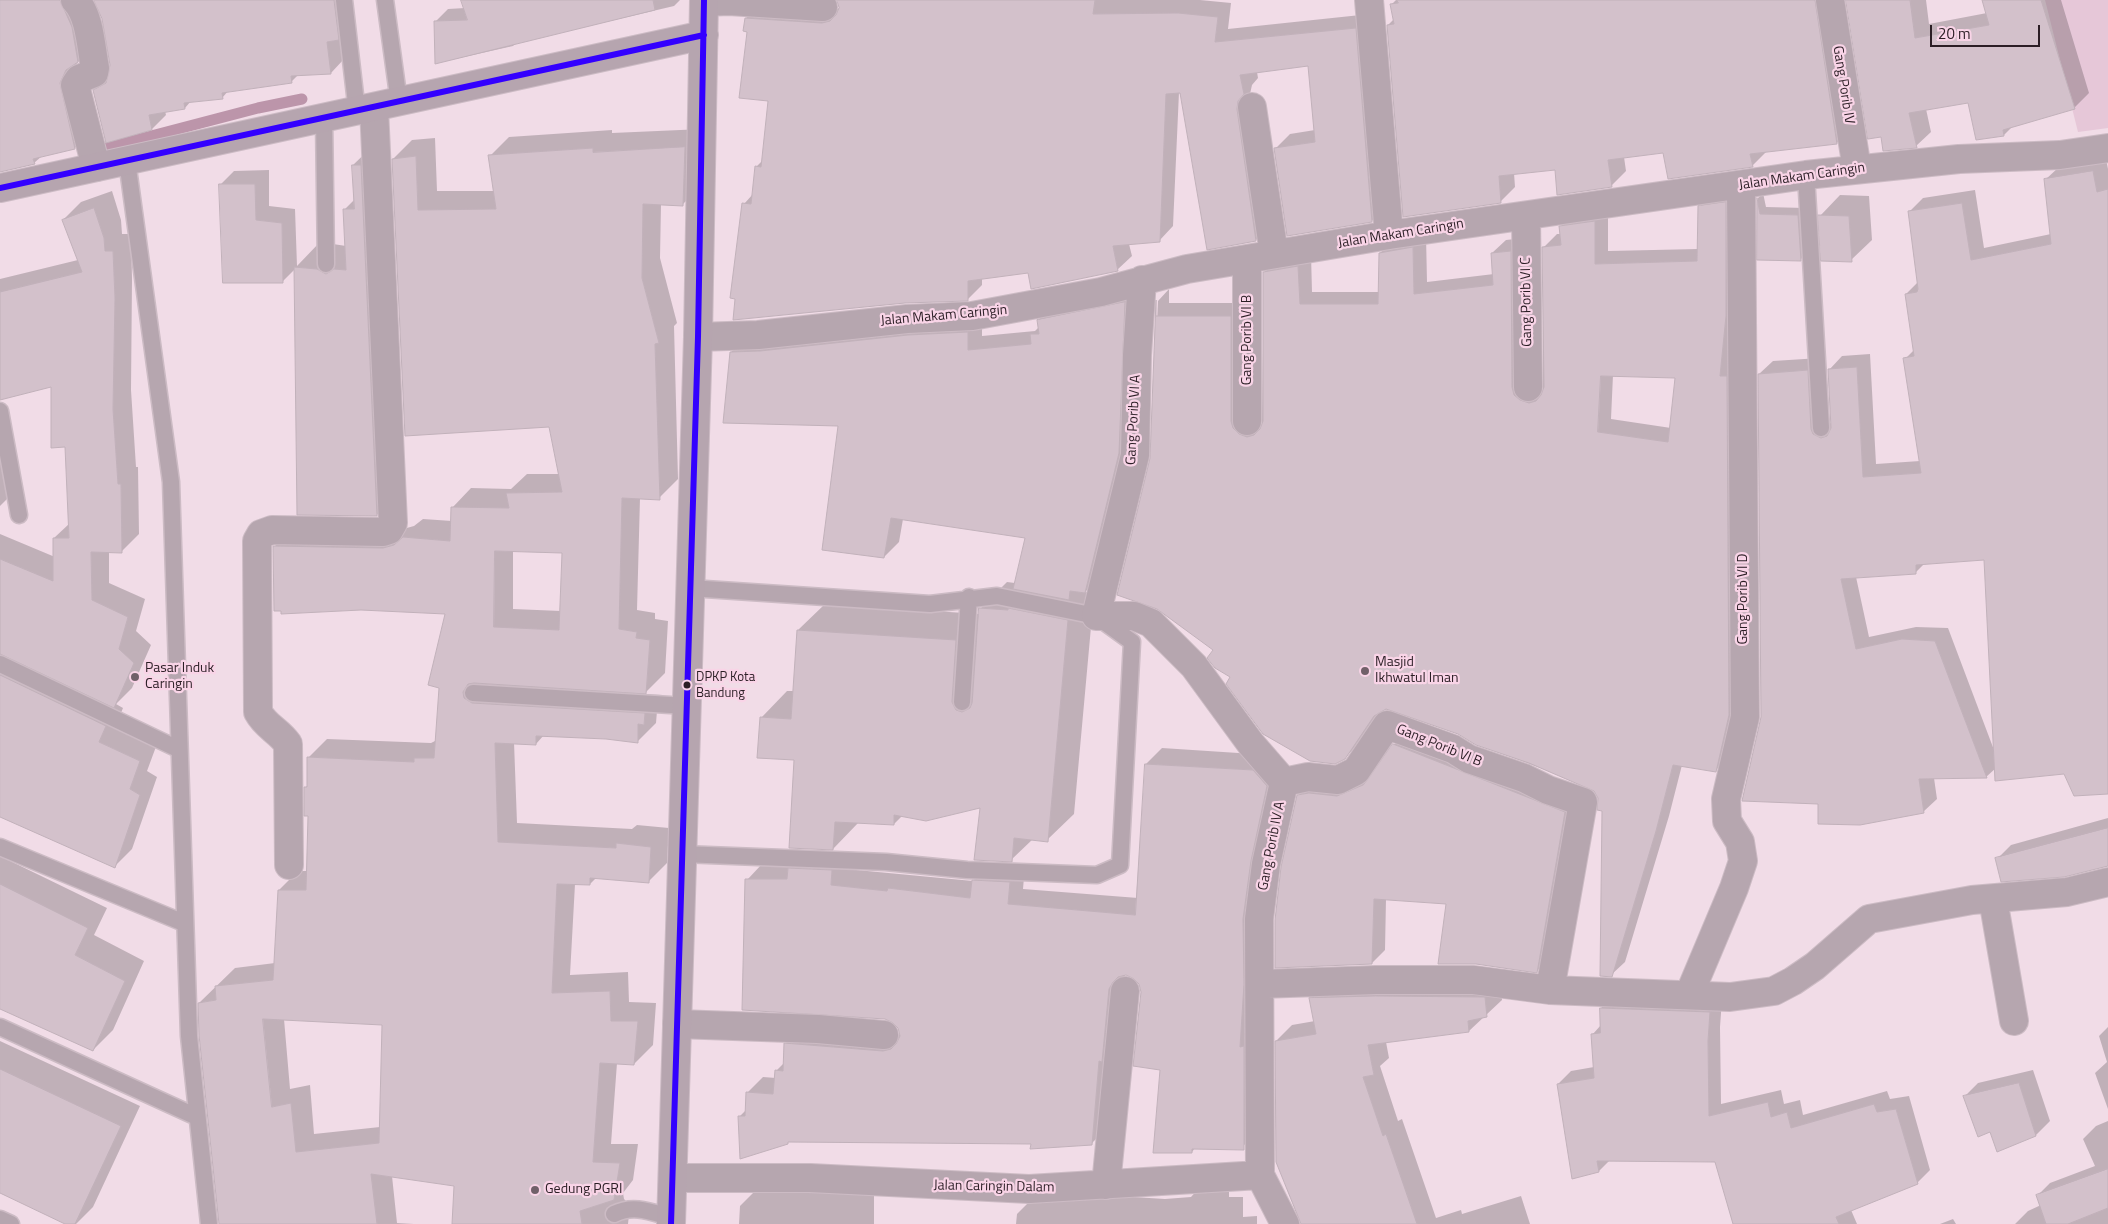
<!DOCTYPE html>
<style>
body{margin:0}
#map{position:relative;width:2108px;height:1224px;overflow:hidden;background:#f1dce7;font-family:"Titillium Web",sans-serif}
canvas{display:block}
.scale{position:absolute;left:1930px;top:25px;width:110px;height:22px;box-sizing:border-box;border:2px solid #2b1e25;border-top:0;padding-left:6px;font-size:15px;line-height:18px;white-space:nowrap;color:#2b1e25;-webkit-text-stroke:4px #f9d4e7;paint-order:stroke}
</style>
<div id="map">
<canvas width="2108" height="1224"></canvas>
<div class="scale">20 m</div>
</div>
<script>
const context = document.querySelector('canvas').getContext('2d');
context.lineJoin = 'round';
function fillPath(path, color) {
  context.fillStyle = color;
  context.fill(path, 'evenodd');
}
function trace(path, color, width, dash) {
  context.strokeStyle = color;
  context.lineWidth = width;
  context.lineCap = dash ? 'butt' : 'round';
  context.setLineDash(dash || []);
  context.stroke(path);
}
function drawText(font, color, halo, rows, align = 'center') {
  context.font = font + ' "Titillium Web",sans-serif';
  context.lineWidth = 4.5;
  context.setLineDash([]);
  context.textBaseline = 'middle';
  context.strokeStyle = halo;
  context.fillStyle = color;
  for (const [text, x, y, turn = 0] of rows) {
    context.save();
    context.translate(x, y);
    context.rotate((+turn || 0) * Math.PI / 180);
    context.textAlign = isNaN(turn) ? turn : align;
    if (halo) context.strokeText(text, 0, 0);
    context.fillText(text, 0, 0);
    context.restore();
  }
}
fillPath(new Path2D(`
 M2045,0H2108V128L2078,132Z`), '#e6c7d8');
fillPath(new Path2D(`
 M0,0H79L91,47L73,68L88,134L75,148L42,156L34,163L0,171Z
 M95,0H349L344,59L331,73L298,75L291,82L229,90L222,98L191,101L185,108L165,111L166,115L152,129L107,141L94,91L112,71L106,29Z
 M463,0H522L525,33L513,46L437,63L435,22L448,9L465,8Z
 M555,0H680L674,6L555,34Z
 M838,0H1200L1231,3L1228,29L1370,14L1386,206L1372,221L1275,149L1290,134L1315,130L1309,65L1257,72L1258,78L1252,85L1250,94L1270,226L1256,240L1179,92L1173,226L1159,241L1129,244L1132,256L1117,270L1029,271L982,278V285L968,299L744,204L753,194L756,167L763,160L769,100L746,18L760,4L838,9L840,8Z
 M1396,0H1831L1851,128L1837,143L1767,151L1752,166L1664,151L1624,157L1626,171L1611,186L1557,168L1514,173L1515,187L1500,202L1388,25L1394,19L1392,4Z
 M1847,0H1926L1929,24L1987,13L1983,0H2061L2089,93L2074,108L2012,127L2004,135L1969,101L1926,109L1931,132L1916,146L1882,136Z
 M703,129L701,186L682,205L661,204L660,258L677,323L674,326L678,479L659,498H640L637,610L655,613V619L668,621L665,673L644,694L663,695V704L657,711L656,723L637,742L606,738L544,735L536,744L514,742L517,823L632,829L637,825L669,828L667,863L648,882L596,878L590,884H575L570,975L628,972L629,1002L656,1003L653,1045L634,1064L617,1063L611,1144H638L633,1180L623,1193L624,1199L630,1205L628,1224H453L455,1185L392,1176L397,1223L414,1224H220L199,1003L235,968L275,963L279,890L298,871H307L309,815L305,788L308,785V758L327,739L431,743L437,740L447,613L274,547L293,528L403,529L414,526L423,519L452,521V508L471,488L511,489L527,474H559L550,426L406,435L393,159L412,140L435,138L437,191H495L490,156L509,137L612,130V133ZM513,550L563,552L561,611L513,609ZM284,1019L383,1024L380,1127L314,1134L310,1085L290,1089Z
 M379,140L402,490L377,515L295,269L283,281L220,185L234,171L269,170V206L295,209L297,266L320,242L346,246L344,210L355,199L353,165Z
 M2106,159L2108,169V793L2065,773L1996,768L1986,777L1934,778L1937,799L1923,812L1820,802L1762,717L1759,374L1773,361L1820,358L1826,421L1832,424L1829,370L1842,356L1870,354L1876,464L1920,461L1905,359L1915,349L1906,294L1918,282L1910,211L1923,198L1975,190L1984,248L2051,234L2045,180L2059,167ZM1985,559L1994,750L1948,628L1916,627L1869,637L1856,577L1915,573L1925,563Z
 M1738,190L1742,701L1729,757L1716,770L1682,765L1669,816L1625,962L1611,975L1603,810L1599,797L1589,786L1476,744L1459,733L1392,709L1381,710L1358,744L1345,758L1215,649L1151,459L1158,301L1169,289V303H1244L1252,421L1262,424L1264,273L1277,259L1311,254L1312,292H1379L1380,253L1393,240L1426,235L1427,282L1494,274L1492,253L1506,240L1524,238L1533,387L1543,390V248L1557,234H1561V227L1574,213L1608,209V251L1698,249L1699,207L1712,194ZM1613,375L1677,377L1671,428L1611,419Z
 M112,191L121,220L122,234H131L132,279L131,390L136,467H138L139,534L122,551H109V583L145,599L136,631L151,645L132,688L116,704L123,708L116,725L157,744L147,771L157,777L132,849L114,867L0,815V534L55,557L54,538L70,523L66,446L52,385L0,399V279L78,260L63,220L81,202Z
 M1763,193L1766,207L1805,208L1807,253L1801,259L1758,258V198Z
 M1840,195L1869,196L1872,240L1851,260L1820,216Z
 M1139,288L1134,437L1100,577L1085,592L1094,594L1074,814L1047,840L1033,839L1011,860L981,807L903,815L894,824L859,822L833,849L795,759L761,718L787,691H794L798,630L825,604L980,614V609L1007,582L1015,583L1026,537L903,519L899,542L884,557L840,424L731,352L746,337L982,318V336L1035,331L1039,327L1038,320L1053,306Z
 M0,405L17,489L0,506Z
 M1407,732L1577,800L1550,958L1537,971L1448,903L1386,899L1385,950L1372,963L1298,796L1311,783H1351L1372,775L1394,745Z
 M1162,748L1269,755L1282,770L1257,1133L1241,1148H1195L1192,1152L1161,1069L1140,984L1135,978L1125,974L1107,1128L1091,1144L1032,1143L740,1116L747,1109V1093L763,1077L776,1078V1071L784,1063L785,1044L801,1028L900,1035L899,1027L747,880L762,864L847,855L846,869L973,881L989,865L1025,866L1023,889L1138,898L1146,764Z
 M2108,818V866L2064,875L1997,859L2011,845Z
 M0,856L107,908L94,935L144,961L113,1030L93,1050L0,1007Z
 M1501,982L1502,1000L1469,1031L1386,1042L1389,1058L1380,1066L1398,1121L1402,1119L1436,1218L1461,1210L1462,1214L1521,1196L1530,1224H1302L1276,1041L1292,1025L1315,1021L1311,998L1326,983Z
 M1614,995L1722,999L1720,1027L1721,1104L1781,1090L1784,1104L1800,1100L1803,1115L1887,1091L1890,1099L1909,1096L1930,1170L1917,1183L1851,1210L1857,1224H1733L1716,1161L1610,1160L1599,1171L1558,1084L1571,1071L1594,1067L1592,1035L1601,1025V1008Z
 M2108,1027V1109L2095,1073L2107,1062L2099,1036Z
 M0,1041L140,1106L93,1207L76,1224H67L0,1191Z
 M2033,1070L2050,1121L2036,1135L1997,1151L1991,1130L1964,1097L1978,1083Z
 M2108,1121V1224H2015L2028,1211L2041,1205L2037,1196L2050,1183L2095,1166L2083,1139L2096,1126Z
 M758,1188L874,1190V1224H739L740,1206Z
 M1199,1188L1229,1189V1197H1243V1217L1257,1216V1224H1016L1017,1214L1033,1198L1086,1194L1165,1199L1191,1197Z
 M1953,1219L1956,1224H1940Z`), '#0003');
trace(new Path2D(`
 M94,151L258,108L302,99`), '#bc95aa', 11);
const building = new Path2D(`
 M0,0H60L72,27L78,62L66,70L60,83L75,149L33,159L35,164L0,172Z
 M94,0H334L339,40L327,42L331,74L291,76L292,83L222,93L223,99L184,103L185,109L149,115L152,130L106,143L93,90L106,83L110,65L102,19Z
 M461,0H653L655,10L435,64L434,21L467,20Z
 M837,0H1095L1093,14L1178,13L1218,17L1215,42L1356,28L1372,222L1287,236L1274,148L1315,142L1308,66L1240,75L1244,94L1238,101L1237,109L1256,241L1207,250L1180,93L1166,94L1160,242L1113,246L1118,271L1031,289L1028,273L968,281V301L905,303L733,320L735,299L730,298L742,203L751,204L755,166L761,167L768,101L739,98L747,32L743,31L745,18L822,23L830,21L836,15L839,8Z
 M1397,0H1815L1837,144L1750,154L1753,167L1668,179L1663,153L1608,160L1612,187L1557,195L1555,170L1499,176L1501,203L1403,217L1387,25L1394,24L1390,4L1398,3Z
 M1846,0H1910L1915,38L1989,25L1982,0H2041L2075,109L2003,130L2004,136L1976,140L1968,103L1909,113L1917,148L1883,151L1881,137L1868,139Z
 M685,147L683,206L643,204L642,278L659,343L655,344L660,500L622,498L619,629L637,632L636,638L650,640L646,694L474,683L468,684L463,692L464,698L472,703L645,713L644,725L638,724V743L606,739L536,736V745L495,743L498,842L616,848V843L651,847L649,883L590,878V885L557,884L552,993L610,991L611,1021H638L634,1065L600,1063L593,1162L620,1163L614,1200L580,1211L582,1224H452L454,1186L371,1174L377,1224H219L199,1035L198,1003L216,1000L215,986L273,980L278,890H306L308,816H304V787H307V757L414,762V758H434L439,688L428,685L445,614L361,610L281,614V611H274L273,546L383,548L394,545L403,537L450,541L451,507L509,508L506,493L562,492L549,427L405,436L392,159L416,156L418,210L496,209L488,155L593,148V152ZM495,551L562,553L559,630L494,627ZM263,1019L382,1025L379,1143L296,1152L291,1103L272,1107Z
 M352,165H361L377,516L297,515L294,267L317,269L326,274L334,269L346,270L343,209H354Z
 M2093,171L2097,192L2108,189V794L2074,796L2064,774L1995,781L1984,560L1916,565V574L1841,579L1856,649L1902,639L1935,641L1987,778L1919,779L1924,813L1860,825L1818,824V804L1742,801L1761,717L1758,374L1808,370L1811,429L1813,434L1821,438L1827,436L1831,428L1828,369L1857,367L1863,477L1921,473L1903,358L1914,356L1905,294L1917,292L1918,289L1908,211L1962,203L1971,260L2051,244L2044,179Z
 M219,184H255L256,220L282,223L283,283H223Z
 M1757,198L1760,214L1798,215L1801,261L1757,260Z
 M1726,202V316L1720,376H1727L1729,715L1716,772L1673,765L1656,831L1612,977L1600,976L1602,811L1597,810L1598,798L1594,791L1529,763L1476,745L1458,734L1386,709L1374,716L1345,759L1335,764L1310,761L1263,734L1226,684L1230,677L1215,668L1207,658L1213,650L1157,609L1117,595L1150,458L1156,300V316H1231V421L1233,428L1239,434L1247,437L1254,435L1260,429L1263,421V272L1298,266L1300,304H1378L1379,253L1413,247L1414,294L1493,285L1491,253L1511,251L1512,387L1514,395L1520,400L1529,403L1536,401L1541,395L1544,387L1542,247L1561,245L1559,226L1595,221V264L1697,261L1698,206ZM1601,376L1675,378L1668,442L1598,432Z
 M94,208L104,238L105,251H113L115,298L113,409L118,484H121L122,553L91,552L92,600L128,617L119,649L134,663L114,708L0,654V559L53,581V538H69L65,447L51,448V387L0,400V292L82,272L62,220Z
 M1818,215L1849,216L1852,262L1821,261Z
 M1125,302L1119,453L1085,593L1070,591L1069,600L1013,589L1025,538L891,518L884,558L822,550L838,426L723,423L730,352L760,351L908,335L968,332V350L1031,344L1030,334H1039L1037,320Z
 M979,608L1008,610V608L1068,620L1048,842L1014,838L1012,862L974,860L980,808L926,821L894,815V825L835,822L833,850L789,848L794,760L757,758L760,717L791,719L797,630L956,640L952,702L956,710L962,712L970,708L972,703Z
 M0,675L106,726L99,742L140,761L130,789L140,795L115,868L0,817Z
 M1393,744L1565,812L1537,973L1476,964H1438L1446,904L1374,899L1372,964L1275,968V920L1281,867L1297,795L1309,793L1337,796L1363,785Z
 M1145,764L1253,770L1267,786L1251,861L1243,919L1244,984L1240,1047L1244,1046V1150L1192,1149V1153H1153L1160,1070L1133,1066L1141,992L1139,984L1134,979L1126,975L1118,977L1113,982L1109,989L1102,1062L1099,1061L1092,1145L1030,1149L1031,1144L788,1142V1144L740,1159L738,1116H745L746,1092L773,1094L775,1070L783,1071L784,1043L883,1051L891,1049L896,1044L900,1036L898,1028L893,1023L885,1019L742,1010L745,879H787L788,868L832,870L831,885L887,891L888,888L970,898L972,880L1010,882L1008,904L1135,915Z
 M2108,828V866L2064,877L2001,882L1995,858Z
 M0,884L88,928L75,955L125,981L93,1051L0,1009Z
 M1376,996L1485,997L1487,1017L1468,1021L1469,1032L1368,1045L1374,1075L1363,1077L1383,1136L1386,1134L1417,1224H1301L1276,1162L1275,1041L1316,1034L1309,998Z
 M1600,1008L1710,1012L1708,1041L1709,1116L1768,1102L1771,1117L1787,1112L1791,1128L1874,1104L1877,1112L1896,1109L1918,1184L1836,1217L1839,1224H1733L1715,1162L1597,1161L1599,1172L1572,1179L1557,1084L1594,1078L1591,1034L1600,1033Z
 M0,1069L121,1126L75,1224H65L0,1193Z
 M2019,1083L2036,1136L1997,1152L1990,1132L1978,1137L1963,1096Z
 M2108,1169V1208L2068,1224H2046L2036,1195Z`);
fillPath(building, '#d3c1cb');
trace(building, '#c1b1ba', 1);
const lane = new Path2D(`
 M344,0L357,112
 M385,0L399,102
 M324,118L326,264
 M127,161L171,482L189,1036L209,1224
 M1806,175L1821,428
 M0,411L19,515
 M0,664L178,749
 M473,693L687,706
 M962,702L969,597
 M0,847L184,923
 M682,854L886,862L967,870L1097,875L1120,865L1132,642L1096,616L997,596L930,604L690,588
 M0,1027L197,1117
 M614,1214C634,1204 651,1212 672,1218
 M0,1219L11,1224`);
const street = new Path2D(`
 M75,0C90,15 91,48 95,68L94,73L79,79L75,85L96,167
 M1369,0L1389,235
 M1830,0L1857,169
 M704,2L729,1L823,7
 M1252,107L1274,254
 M1526,216L1528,387
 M1247,259V421
 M1142,280L1137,355L1135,455L1096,616H1134L1151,623L1194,666L1251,744L1284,782L1266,864L1259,919L1260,1175
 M698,337L758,335L907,319L972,316L1101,292L1187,269L1389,235L1806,175L1959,159L2060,155L2108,148
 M1284,782L1308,777L1338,780L1356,771L1387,725L1453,749L1469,759L1524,778L1548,790L1583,802L1550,990
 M289,865L288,744C278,730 266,727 258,712L257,541L261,534L272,530L383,532L389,530L393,523L374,108
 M1993,899L2014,1021
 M1260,984L1376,980H1474L1550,990L1730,997L1774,991L1793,981L1815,966L1869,919L1972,900L2067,892L2108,882
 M1689,995L1734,888L1743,861L1740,842L1727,821L1726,799L1745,717L1741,186
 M677,1024L818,1029L884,1035
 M673,1178H810L1029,1189L1260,1175L1285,1224
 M1106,1185L1125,991`);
const secondary = new Path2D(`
 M0,188L704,35
 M671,1224L698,337L704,0`);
trace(lane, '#ccbbc4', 19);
trace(street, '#ccbbc4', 30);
trace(secondary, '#ccbbc4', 30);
trace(lane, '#b6a6af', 16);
trace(street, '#b6a6af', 28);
trace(secondary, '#b6a5af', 28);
trace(new Path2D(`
 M0,188L704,35
 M671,1224L698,337L704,0`), '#30f', 6);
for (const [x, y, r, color] of [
 [1365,671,5,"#706069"],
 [135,677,5,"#706069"],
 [687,685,4.5,"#2b1e25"],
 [535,1190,5,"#706069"]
]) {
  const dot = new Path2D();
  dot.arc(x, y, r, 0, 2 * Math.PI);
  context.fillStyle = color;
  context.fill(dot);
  trace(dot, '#f9d4e7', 2);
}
drawText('13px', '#2b1e25', '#f9d4e7', [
 ["DPKP Kota",696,678],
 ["Bandung",696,694]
], 'left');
drawText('14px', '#2b1e25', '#f9d4e7', [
 ["Gang Porib IV",1843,85,81],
 ["Jalan Makam Caringin",1802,177,-8],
 ["Jalan Makam Caringin",1401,234,-9],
 ["Gang Porib VI C",1527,302,-91],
 ["Jalan Makam Caringin",944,316,-5],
 ["Gang Porib VI B",1248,340,-90],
 ["Gang Porib VI A",1134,420,-87],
 ["Gang Porib VI D",1744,599,-90],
 ["Gang Porib VI B",1439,746,22],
 ["Gang Porib IV A",1272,846,-79],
 ["Jalan Caringin Dalam",994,1187,1]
]);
drawText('14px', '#2b1e25', '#f9d4e7', [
 ["Masjid",1375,663],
 ["Ikhwatul Iman",1375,679],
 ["Pasar Induk",145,669],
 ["Caringin",145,685],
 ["Gedung PGRI",545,1190]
], 'left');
</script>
